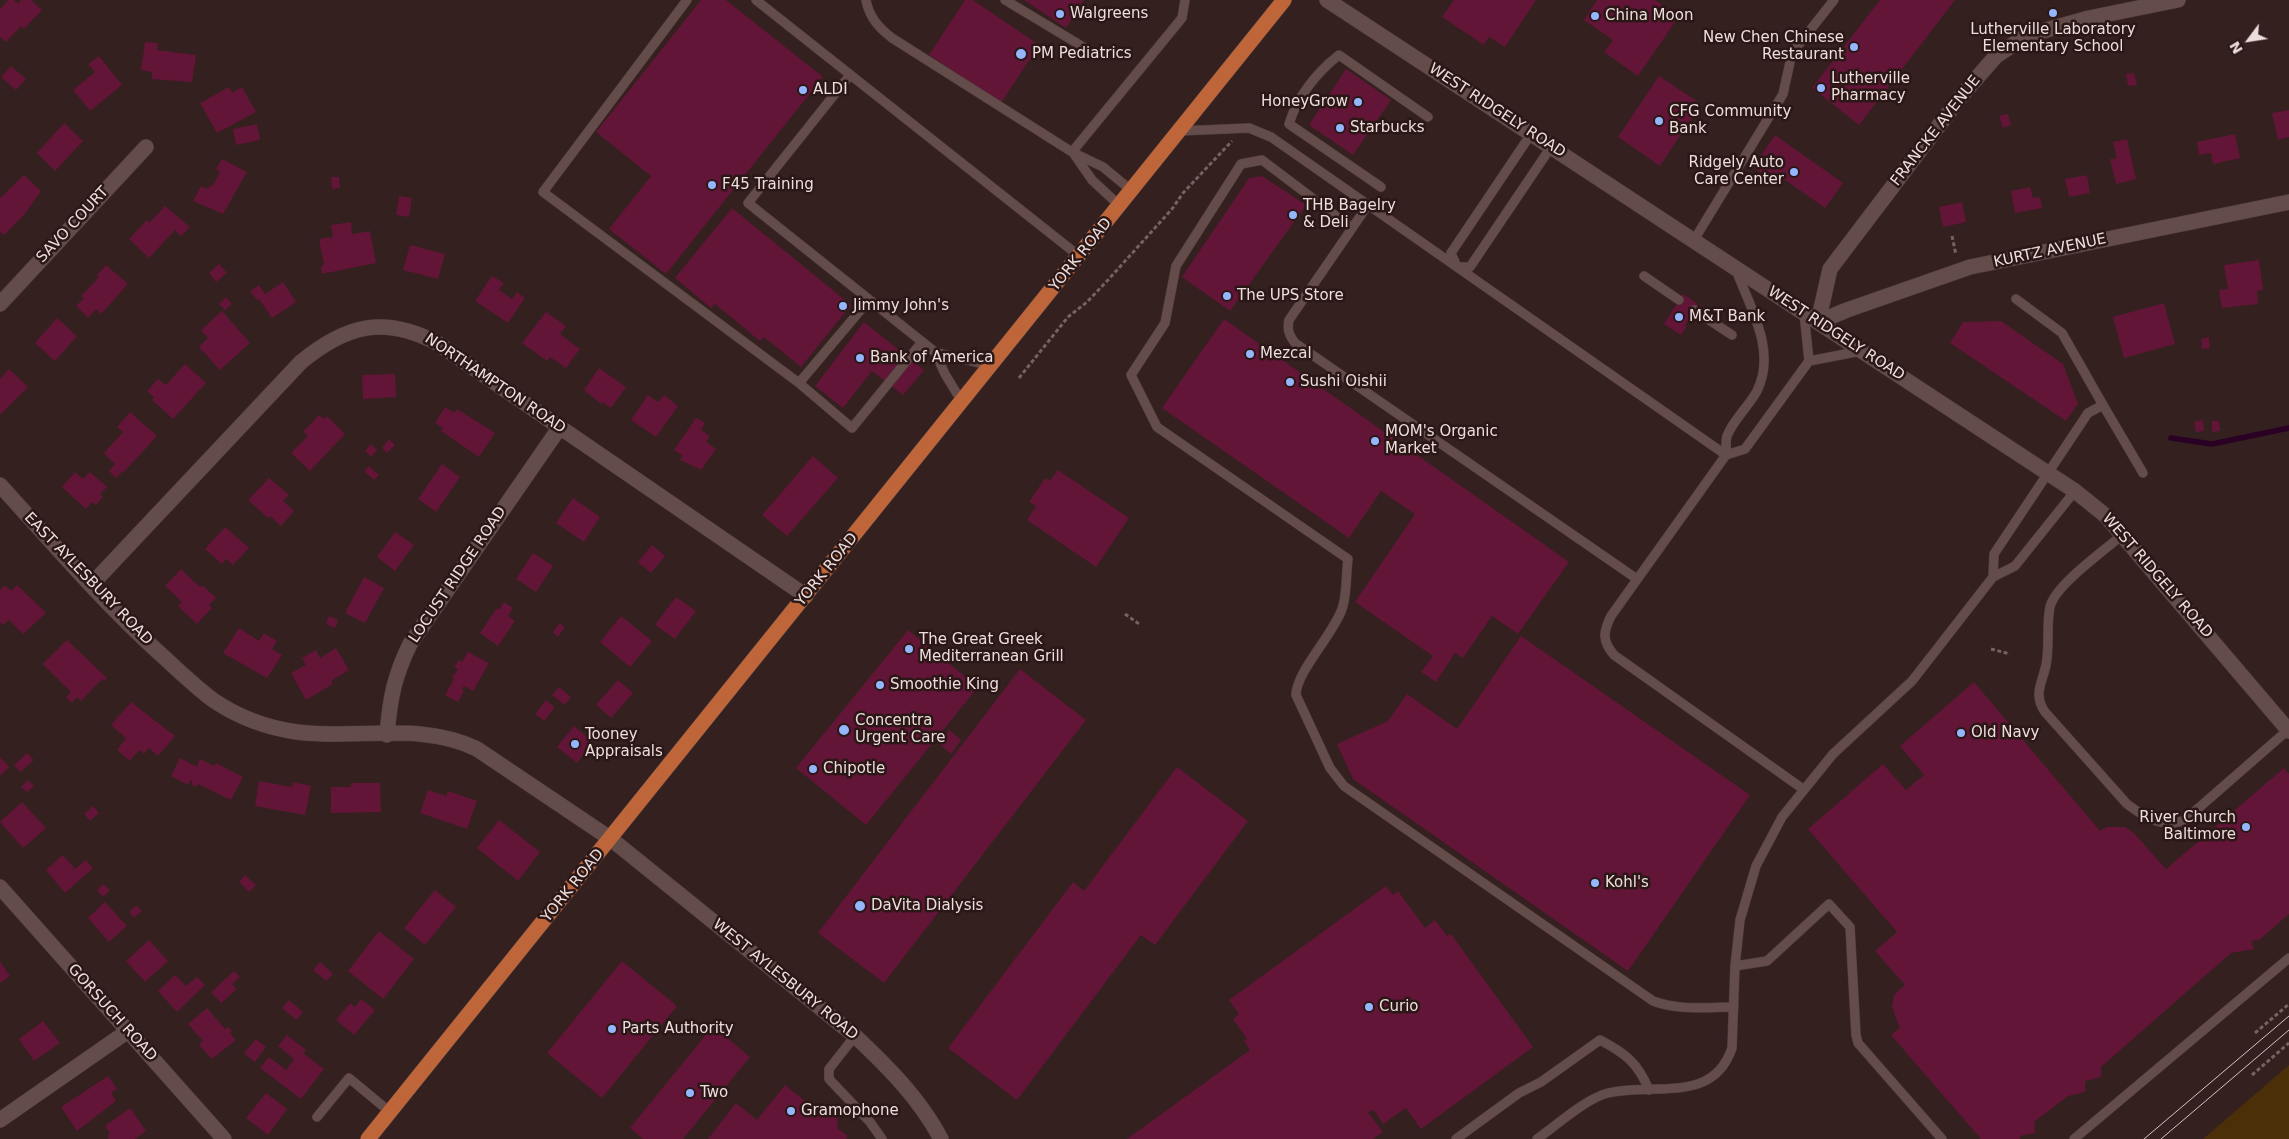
<!DOCTYPE html>
<style>
body{margin:0}
#map{position:relative;width:2289px;height:1139px;overflow:hidden;background:#34201f;font-family:"DejaVu Sans",sans-serif}
canvas{display:block}
.north{position:absolute;left:2224px;top:15px;width:50px;height:50px;-webkit-text-stroke:4px #2a1716;paint-order:stroke;rotate:239deg;font-size:14px;font-weight:700;line-height:20px;text-align:center;color:#eddedd}
.north::after{content:'';display:block;margin:auto;width:18px;height:22px;background:#eddedd;clip-path:polygon(50% 0,100% 100%,50% 72%,0 100%)}
</style>
<div id="map">
<canvas width="2289" height="1139"></canvas>
<div class="north">N</div>
</div>
<script>
const context = document.querySelector('canvas').getContext('2d');
context.lineJoin = 'round';
function fillPath(path, color) {
  context.fillStyle = color;
  context.fill(path, 'evenodd');
}
function trace(path, color, width, dash) {
  context.strokeStyle = color;
  context.lineWidth = width;
  context.lineCap = dash ? 'butt' : 'round';
  context.setLineDash(dash || []);
  context.stroke(path);
}
function drawText(font, color, halo, rows, align = 'center') {
  context.font = font + ' "DejaVu Sans",sans-serif';
  context.lineWidth = 5;
  context.setLineDash([]);
  context.textBaseline = 'middle';
  context.strokeStyle = halo;
  context.fillStyle = color;
  for (const [text, x, y, turn = 0] of rows) {
    context.save();
    context.translate(x, y);
    context.rotate((+turn || 0) * Math.PI / 180);
    context.textAlign = isNaN(turn) ? turn : align;
    if (halo) context.strokeText(text, 0, 0);
    context.fillText(text, 0, 0);
    context.restore();
  }
}
fillPath(new Path2D(`
 M2289,1065V1139H2203Z`), '#4a2f09');
trace(new Path2D(`
 M2171,438L2212,444L2289,428`), '#2a0024', 5.5);
fillPath(new Path2D(`
 M8,0H14L18,4L21,0H31L42,10L24,29L21,26L6,42L0,37V9Z
 M701,0H726L823,77L666,274L609,229L651,176L596,132Z
 M965,0H973L1039,45L1001,103L929,55Z
 M1024,0H1084L1066,28Z
 M1454,0H1536L1505,47L1489,37L1484,45L1442,17Z
 M1597,0H1655L1679,16L1638,76L1604,52L1613,40L1584,20Z
 M1880,0H1955L1859,125L1812,88Z
 M145,42L158,43L157,50L196,55L192,82L152,79V72L141,70Z
 M99,56L122,85L90,111L73,90L95,72L88,64Z
 M11,66L26,79L16,90L1,77Z
 M1346,69L1391,100L1353,155L1309,125Z
 M2134,73L2137,85L2128,86L2126,74Z
 M1659,76L1701,104L1660,166L1618,137Z
 M229,87L232,93L242,87L256,112L217,133L200,103Z
 M2289,110V137L2278,140L2272,113Z
 M2008,114L2011,125L2003,128L1999,116Z
 M64,123L83,141L55,171L37,153Z
 M257,124L260,140L236,145L233,129Z
 M2235,134L2240,158L2213,164L2211,153L2199,155L2197,142Z
 M1775,135L1843,183L1825,208L1781,177L1777,184L1753,167Z
 M2127,139L2136,179L2116,184L2110,159L2117,158L2113,142Z
 M222,159L247,172L223,214L193,201L201,186L208,189L210,185L212,187L220,172L216,169Z
 M24,175L41,191L24,215L4,235L0,232V198Z
 M2087,175L2090,193L2069,197L2065,179Z
 M1262,176L1306,205L1230,311L1182,277L1249,178Z
 M331,177H339L340,188L332,189Z
 M2030,187L2033,198L2040,197L2042,208L2015,213L2011,191Z
 M399,196L412,198L409,217L396,215Z
 M1962,202L1966,222L1943,227L1939,207Z
 M165,206L190,227L181,236L175,230L149,258L129,239L147,220L149,223Z
 M732,208L851,305L801,367L764,337L760,341L715,304L711,308L675,278Z
 M351,222L352,234L370,231L376,263L322,274L321,266L324,265L319,239L333,237L331,225Z
 M410,245L445,254L438,279L403,270Z
 M2259,260L2263,290L2257,291L2258,304L2222,308L2219,290L2228,289L2224,265Z
 M219,264L227,273L216,282L209,273Z
 M106,265L128,284L101,314L96,309L88,318L76,306L84,298L81,296L99,277L97,275Z
 M492,276L504,283L499,290L512,299L517,292L525,298L508,323L475,301Z
 M283,282L296,302L272,318L259,299L257,300L250,291L259,285L265,294Z
 M1683,294L1698,304L1685,325L1687,326L1681,335L1664,324Z
 M226,297L232,304L225,310L219,304Z
 M2164,303L2175,344L2124,358L2113,317Z
 M222,311L250,343L220,370L199,347L208,338L201,330Z
 M546,312L566,326L560,334L580,349L566,368L550,357L547,361L522,343Z
 M57,318L77,336L55,361L35,343Z
 M1224,319L1569,562L1518,634L1492,616L1463,658L1455,653L1436,682L1421,672L1433,656L1355,602L1415,514L1381,491L1349,538L1162,408Z
 M2001,321L2063,364L2078,404L2066,421L1950,343L1963,322Z
 M864,322L924,370L903,395L872,371L843,408L815,386Z
 M2209,337L2210,348L2202,349L2201,339Z
 M185,364L206,383L173,419L152,400L154,397L147,391L158,379L166,385Z
 M599,368L626,387L611,408L602,402L601,404L584,390Z
 M9,369L28,387L0,415V379Z
 M395,374L396,397L363,399L362,375Z
 M648,395L658,402L664,395L678,406L656,437L631,420Z
 M445,407L454,413L457,409L495,433L479,457L441,431L443,428L435,423Z
 M130,412L157,436L124,472L123,471L116,478L109,471L115,464L104,453L123,432L117,427Z
 M319,415L324,419L327,416L345,434L310,471L291,453L308,436L303,432Z
 M696,418L705,423L701,430L710,436L706,442L716,449L701,470L680,460L683,456L674,450Z
 M2203,420L2204,431L2196,432L2194,422Z
 M2212,421H2219L2220,431L2212,432Z
 M389,439L395,445L387,453L382,448Z
 M371,444L377,450L371,457L365,451Z
 M813,456L838,478L787,536L762,515Z
 M442,464L460,477L436,512L418,499Z
 M369,466L379,475L374,480L364,471Z
 M1058,470L1129,518L1096,567L1027,520L1036,506L1029,502L1045,478L1050,481Z
 M75,472L83,479L90,472L107,487L100,494L103,497L96,505L92,502L86,509L62,487Z
 M269,478L289,495L283,501L294,511L281,526L270,516L268,518L248,500Z
 M573,498L600,517L584,542L556,523Z
 M225,527L249,548L233,565L226,559L222,564L205,549Z
 M395,532L414,545L395,571L377,557Z
 M652,545L665,556L651,573L638,562Z
 M533,553L553,566L536,592L516,579Z
 M181,569L200,587L202,585L216,598L209,605L212,608L197,624L178,606L182,602L165,586Z
 M364,577L384,588L365,623L345,613Z
 M5,585L11,591L17,585L46,613L23,634L9,620L3,625L0,622V590Z
 M676,597L696,611L675,639L655,625Z
 M504,602L513,608L508,616L515,621L498,646L480,633L497,608L499,610Z
 M329,616L338,620L335,628L326,624Z
 M621,616L652,641L630,667L600,642Z
 M560,623L565,627L558,637L553,632Z
 M239,628L259,641L264,633L277,641L272,649L282,655L267,678L223,653Z
 M908,630L978,687L866,825L796,768Z
 M1521,636L1750,795L1628,971L1353,779L1337,744L1388,721L1407,694L1457,729Z
 M67,640L107,678L104,681L102,679L81,701L77,697L72,703L66,697L71,692L43,664Z
 M336,648L349,670L331,681L333,684L306,700L291,673L306,665L302,658L316,650L320,658Z
 M468,652L489,663L473,691L464,686L462,689L464,691L458,702L445,695L454,679L452,678L458,669L454,667L459,660L462,662Z
 M1020,669L1086,720L884,983L818,933Z
 M618,680L633,693L611,718L596,705Z
 M1974,682L2100,831L2107,827H2125L2134,833L2166,869L2284,768L2289,774V914L2259,940L2251,941L2254,949L2231,953L2101,1067V1077L2085,1081V1092L2068,1096L2034,1122L2035,1133L2020,1136V1139H1981L1891,1035L1900,1028L1892,1007L1894,995L1905,985L1875,951L1897,932L1808,829L1883,764L1906,790L1924,775L1900,746Z
 M559,687L571,697L565,705L552,695Z
 M546,700L555,707L544,721L535,714Z
 M131,702L175,736L158,756L149,748L144,754L139,750L130,761L117,750L126,738L111,725Z
 M574,726L593,742L577,763L557,747Z
 M949,730L961,740L951,754L938,743Z
 M27,753L34,760L20,772L14,765Z
 M0,757L9,767L0,776Z
 M180,758L197,767L200,759L214,766L216,763L243,777L231,800L198,784L196,787L191,784L193,781L191,780L188,785L171,776Z
 M1177,767L1248,821L1155,945L1141,935L1017,1100L948,1048L1073,882L1084,891Z
 M28,780L34,786L27,792L21,787Z
 M259,781L292,787L293,782L311,786L305,815L255,806Z
 M351,783H380L381,812L331,813V787H351Z
 M428,790L446,796L448,791L477,801L467,829L420,813Z
 M22,802L46,828L23,848L0,822Z
 M93,806L99,813L90,821L84,814Z
 M499,820L540,852L518,881L477,848Z
 M63,855L75,869L86,860L93,868L65,893L46,870Z
 M245,875L256,885L249,892L239,882Z
 M103,884L110,890L103,897L97,890Z
 M1386,886L1393,895L1398,891L1425,928L1435,920L1447,936L1451,934L1533,1047L1421,1129L1406,1108L1383,1124L1374,1110L1368,1112L1383,1132L1373,1139H1127L1250,1050L1244,1041L1247,1039L1233,1019L1239,1014L1229,1000Z
 M435,890L456,907L425,945L404,928Z
 M105,902L127,926L109,942L88,918Z
 M137,905L142,911L134,918L129,912Z
 M379,931L414,959L383,999L348,971Z
 M149,940L168,961L145,982L126,961Z
 M622,961L677,1006L602,1098L547,1053Z
 M0,962L10,976L0,983Z
 M320,962L333,974L326,981L313,970Z
 M234,971L240,977L232,984L237,989L221,1003L211,992Z
 M175,975L186,986L197,977L205,985L177,1012L158,991Z
 M361,999L375,1010L354,1035L336,1020L350,1003L355,1007Z
 M289,1000L303,1012L296,1020L282,1008Z
 M207,1008L225,1029L228,1027L232,1031L230,1033L236,1040L212,1059L199,1045L203,1041L188,1024Z
 M43,1021L60,1043L34,1061L19,1039Z
 M713,1026L750,1057L683,1139H643L630,1128Z
 M287,1035L306,1050L303,1053L324,1069L301,1099L260,1068L269,1057L286,1070L294,1059L278,1046Z
 M256,1039L266,1047L255,1062L244,1053Z
 M108,1076L117,1089L111,1093L116,1101L77,1131L61,1107Z
 M785,1085L820,1113L836,1109L838,1129L848,1136L846,1139H708L736,1103L757,1120Z
 M266,1093L287,1109L268,1135L246,1118Z
 M130,1108L146,1131L135,1139H109L107,1136L110,1133L105,1126Z`), '#621537');
const service = new Path2D(`
 M687,0L543,192L799,383L869,300
 M756,0L1079,256
 M866,0C869,17 879,28 892,38L1072,152L1103,167L1132,191
 M1005,0L1085,48
 M850,75L748,203L935,352L991,366
 M1179,131L1249,128L1271,137L1726,455
 M1531,134L1451,253L1457,267H1470L1551,147
 M1072,152L1182,18L1185,0
 M1074,154L1092,180L1120,206
 M1381,187L1289,124C1297,97 1317,72 1339,55L1428,117
 M1368,205L1289,320C1287,330 1289,335 1295,343L1637,579
 M1352,228L1262,160L1241,164L1176,266L1165,323L1131,375L1157,427L1348,559C1346,573 1347,596 1342,609C1333,635 1296,672 1296,695L1330,768L1344,786L1653,1001C1680,1011 1707,1007 1734,1007
 M1694,240L1783,94L1792,53L1834,0
 M1736,270C1750,307 1777,351 1757,391C1749,406 1733,420 1727,436C1725,442 1727,450 1726,455L1611,616C1603,632 1602,641 1614,655L1803,789
 M1644,276L1679,300
 M1694,310L1732,335
 M935,352L945,374L962,402
 M1809,361L1861,351
 M799,383L852,428L922,342
 M2103,405L2143,473
 M1726,455L1745,449L1809,361L1804,313
 M2122,535C2104,551 2055,585 2050,607C2046,626 2050,646 2046,665C2042,684 2033,694 2045,712L2127,804C2144,817 2165,830 2186,819L2288,730
 M1993,577L1994,554L2088,413L2103,405L2062,333L2016,299
 M1735,966L1767,961L1829,904L1850,927L1856,1035L1858,1043L1942,1139
 M855,1036L829,1069V1079L870,1122L882,1139
 M317,1117L349,1078L390,1112
 M1456,1139L1519,1093L1541,1082L1600,1040C1625,1053 1638,1063 1649,1090
 M1537,1139C1557,1125 1585,1099 1608,1093C1653,1082 1713,1105 1732,1048L1735,966L1740,920L1756,866L1782,817L1833,754L1912,681L1993,577L2015,566L2075,491
 M2074,1139L2289,958`);
const minor = new Path2D(`
 M1327,0L2075,491L2106,516L2122,535L2289,731
 M0,304L146,147
 M1818,322L1830,269L1962,95L1996,56L2023,38L2039,32L2089,18L2178,0
 M1818,322L1847,310L1970,267L2289,202
 M0,485C51,541 100,599 156,650C175,667 193,685 213,700C238,717 268,728 297,732C357,740 421,721 477,749L611,839
 M91,585L301,362C346,325 384,315 437,343L806,596
 M387,735C390,698 394,677 410,644L560,427
 M0,887L224,1139
 M0,1120L128,1031`);
const tertiary = new Path2D(`
 M611,839L855,1036C888,1067 920,1099 941,1139`);
const primary = new Path2D(`
 M368,1139L1284,0`);
trace(service, '#4d3c3c', 10);
trace(minor, '#4d3c3c', 16);
trace(tertiary, '#4d3c3c', 16);
trace(primary, '#4d3c3c', 16);
trace(new Path2D(`
 M1952,236L1956,255
 M1019,378L1068,317L1087,302L1108,280L1172,209L1183,193L1232,141
 M1125,614L1139,624
 M1991,649L2010,654
 M2255,1033L2289,1004
 M2252,1075L2289,1043`), '#756362', 3, [4, 2.5]);
trace(service, '#634c4a', 9);
trace(minor, '#634c4a', 15);
trace(tertiary, '#634c4a', 15);
trace(primary, '#be663a', 15);
trace(new Path2D(`
 M2144,1139L2289,1016
 M2161,1139L2289,1030`), '#d3c3c2', 1);
for (const [x, y, r, color] of [
 [2053,13,5,"#95b6fd"],
 [1060,14,5,"#95b6fd"],
 [1595,16,5,"#95b6fd"],
 [1854,47,5,"#95b6fd"],
 [1021,54,6,"#95b6fd"],
 [1821,88,5,"#95b6fd"],
 [803,90,5,"#95b6fd"],
 [1358,102,5,"#95b6fd"],
 [1659,121,5,"#95b6fd"],
 [1340,128,5,"#95b6fd"],
 [1794,172,5,"#95b6fd"],
 [712,185,5,"#95b6fd"],
 [1293,215,5,"#95b6fd"],
 [1227,296,5,"#95b6fd"],
 [843,306,5,"#95b6fd"],
 [1679,317,5,"#95b6fd"],
 [1250,354,5,"#95b6fd"],
 [860,358,5,"#95b6fd"],
 [1290,382,5,"#95b6fd"],
 [1375,441,5,"#95b6fd"],
 [909,649,5,"#95b6fd"],
 [880,685,5,"#95b6fd"],
 [844,730,6,"#95b6fd"],
 [1961,733,5,"#95b6fd"],
 [575,744,5,"#95b6fd"],
 [813,769,5,"#95b6fd"],
 [2246,827,5,"#95b6fd"],
 [1595,883,5,"#95b6fd"],
 [860,906,6,"#95b6fd"],
 [1369,1007,5,"#95b6fd"],
 [612,1029,5,"#95b6fd"],
 [690,1093,5,"#95b6fd"],
 [791,1111,5,"#95b6fd"]
]) {
  const dot = new Path2D();
  dot.arc(x, y, r, 0, 2 * Math.PI);
  context.fillStyle = color;
  context.fill(dot);
  trace(dot, '#2a1716', 2);
}
drawText('15px', '#eddedd', '#2a1716', [
 ["Walgreens",1070,14],
 ["China Moon",1605,16],
 ["Lutherville Laboratory",2053,30,"center"],
 ["Elementary School",2053,47,"center"],
 ["New Chen Chinese",1844,38,"right"],
 ["Restaurant",1844,55,"right"],
 ["PM Pediatrics",1032,54],
 ["Lutherville",1831,79],
 ["Pharmacy",1831,96],
 ["ALDI",813,90],
 ["HoneyGrow",1348,102,"right"],
 ["CFG Community",1669,112],
 ["Bank",1669,129],
 ["Starbucks",1350,128],
 ["Ridgely Auto",1784,163,"right"],
 ["Care Center",1784,180,"right"],
 ["F45 Training",722,185],
 ["THB Bagelry",1303,206],
 ["& Deli",1303,223],
 ["The UPS Store",1237,296],
 ["Jimmy John's",853,306],
 ["M&T Bank",1689,317],
 ["Mezcal",1260,354],
 ["Bank of America",870,358],
 ["Sushi Oishii",1300,382],
 ["MOM's Organic",1385,432],
 ["Market",1385,449],
 ["The Great Greek",919,640],
 ["Mediterranean Grill",919,657],
 ["Smoothie King",890,685],
 ["Concentra",855,721],
 ["Urgent Care",855,738],
 ["Old Navy",1971,733],
 ["Tooney",585,735],
 ["Appraisals",585,752],
 ["Chipotle",823,769],
 ["River Church",2236,818,"right"],
 ["Baltimore",2236,835,"right"],
 ["Kohl's",1605,883],
 ["DaVita Dialysis",871,906],
 ["Curio",1379,1007],
 ["Parts Authority",622,1029],
 ["Two",700,1093],
 ["Gramophone",801,1111]
], 'left');
drawText('15px', '#eddedd', '#2a1716', [
 ["WEST RIDGELY ROAD",1497,111,33],
 ["FRANCKE AVENUE",1936,131,-52],
 ["SAVO COURT",73,225,-47],
 ["KURTZ AVENUE",2050,251,-12],
 ["YORK ROAD",1081,255,-51],
 ["WEST RIDGELY ROAD",1836,334,33],
 ["NORTHAMPTON ROAD",495,384,34],
 ["YORK ROAD",827,570,-51],
 ["LOCUST RIDGE ROAD",458,575,-56],
 ["WEST RIDGELY ROAD",2157,576,49],
 ["EAST AYLESBURY ROAD",88,579,46],
 ["YORK ROAD",573,886,-51],
 ["WEST AYLESBURY ROAD",785,980,39],
 ["GORSUCH ROAD",112,1013,48]
]);
</script>
